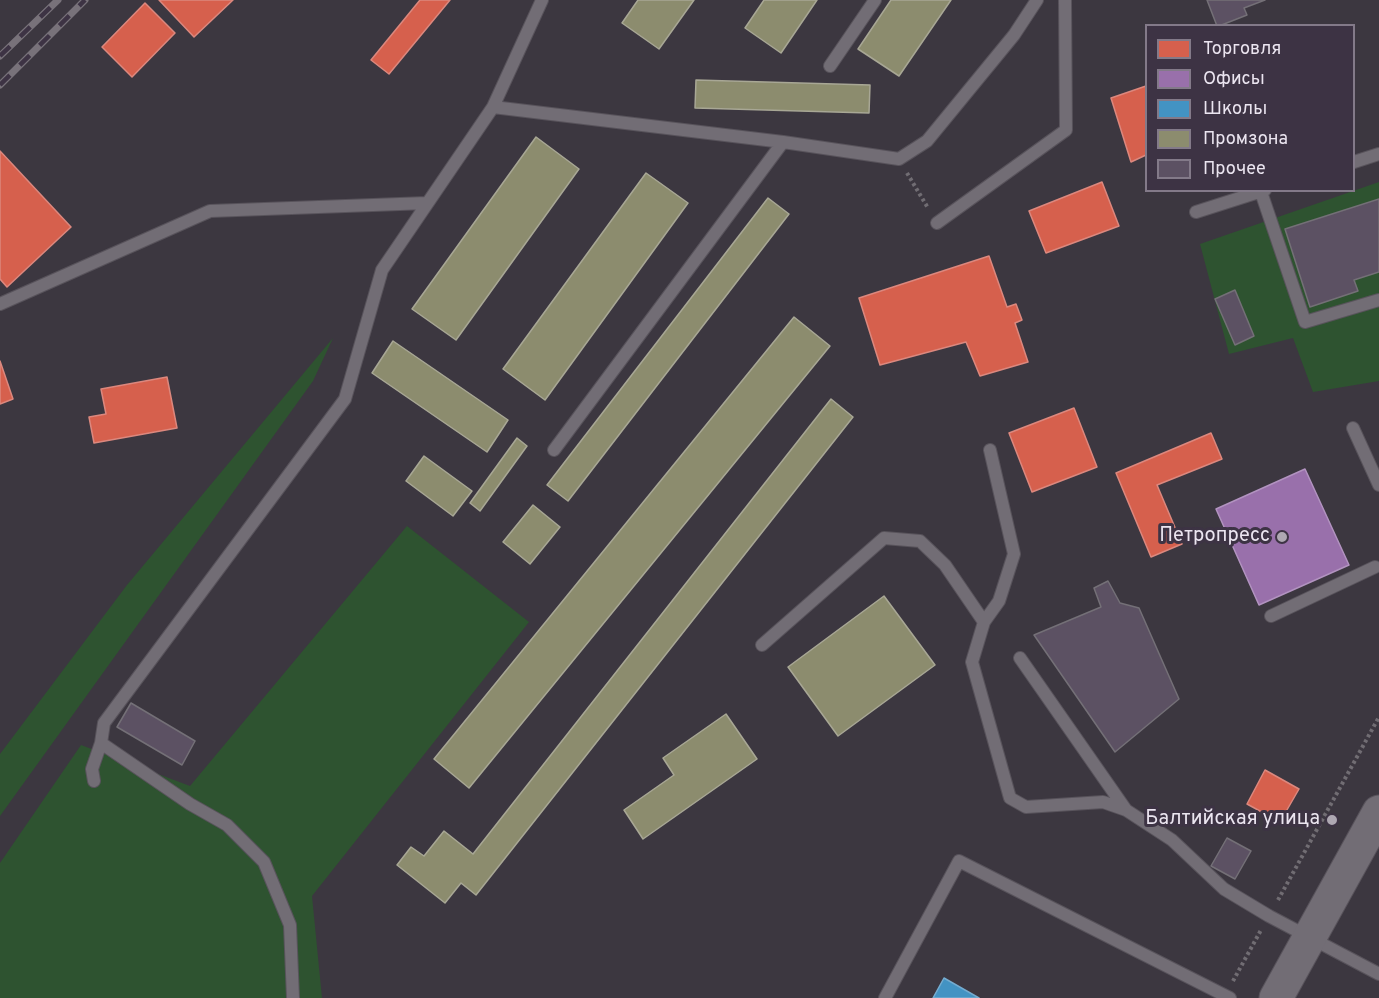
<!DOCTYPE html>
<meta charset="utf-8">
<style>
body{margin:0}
#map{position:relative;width:1379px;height:998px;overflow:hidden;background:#3c3740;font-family:Overpass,sans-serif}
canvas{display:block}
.legend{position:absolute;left:1145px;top:24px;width:210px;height:168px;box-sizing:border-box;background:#3d3344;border:2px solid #837a89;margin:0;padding:8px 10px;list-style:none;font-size:18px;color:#ebe5f0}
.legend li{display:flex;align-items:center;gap:12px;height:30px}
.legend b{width:30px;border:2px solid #837a89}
</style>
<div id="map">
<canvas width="1379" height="998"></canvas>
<ul class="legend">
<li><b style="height:16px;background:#d6604d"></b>Торговля</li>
<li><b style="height:16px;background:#9970ab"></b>Офисы</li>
<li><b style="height:16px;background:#4393c3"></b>Школы</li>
<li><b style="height:16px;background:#8c8c6e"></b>Промзона</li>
<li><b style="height:16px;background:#5c5163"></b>Прочее</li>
</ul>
</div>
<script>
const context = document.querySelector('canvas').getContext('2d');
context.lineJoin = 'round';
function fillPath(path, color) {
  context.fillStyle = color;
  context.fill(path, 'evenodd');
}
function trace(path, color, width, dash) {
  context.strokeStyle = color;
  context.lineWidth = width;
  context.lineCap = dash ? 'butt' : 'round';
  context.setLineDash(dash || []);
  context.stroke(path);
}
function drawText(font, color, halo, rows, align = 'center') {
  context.font = font + ' Overpass,sans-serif';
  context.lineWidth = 6;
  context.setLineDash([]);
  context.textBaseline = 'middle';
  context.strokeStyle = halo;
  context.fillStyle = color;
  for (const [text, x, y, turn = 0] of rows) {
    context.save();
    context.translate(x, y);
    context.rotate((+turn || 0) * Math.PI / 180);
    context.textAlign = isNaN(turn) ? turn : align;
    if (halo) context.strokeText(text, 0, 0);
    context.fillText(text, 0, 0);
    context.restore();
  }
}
fillPath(new Path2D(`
 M1379,182V381L1313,392L1293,338L1229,354L1200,244Z
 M333,338L313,381L0,816V754L127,585Z
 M407,526L529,622L312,896L322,998H0V863L81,745L190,786Z`), '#2e5330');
const shops = new Path2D(`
 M159,0H233L194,37Z
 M420,0H450L389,74L371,60Z
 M145,3L175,33L132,77L102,47Z
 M1146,86V155L1131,162L1111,98Z
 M0,151L71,227L7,287L0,279Z
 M1102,182L1119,226L1046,253L1029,211Z
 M989,256L1007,307L1016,304L1022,320L1015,323L1028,362L980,376L966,342L880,365L859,298Z
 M0,361L13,399L0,404Z
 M167,377L177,428L94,443L89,417L106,414L101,389Z
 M1074,408L1097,467L1032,492L1009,433Z
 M1211,433L1222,459L1157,485L1182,544L1151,557L1116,473Z
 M1265,770L1299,789L1280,822L1247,804Z`);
fillPath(shops, '#d6604d');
trace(shops, '#dc887e', 1.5);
const offices = new Path2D(`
 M1305,469L1349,565L1259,605L1216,509Z`);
fillPath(offices, '#9970ab');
trace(offices, '#b293c0', 1.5);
const schools = new Path2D(`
 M944,978L979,998H933Z`);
fillPath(schools, '#4393c3');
trace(schools, '#75acd0', 1.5);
const industry = new Path2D(`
 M638,0H694L659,49L622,23Z
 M764,0H817L781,53L745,28Z
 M891,0H951L899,76L858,49Z
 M696,80L870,85L869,113L695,108Z
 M536,137L579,169L456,340L412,309Z
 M646,173L688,203L545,400L503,369Z
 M768,198L789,214L568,501L547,485Z
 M794,317L830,346L469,788L434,759Z
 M393,341L508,420L487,452L372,373Z
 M831,399L853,417L476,895L461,883L445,903L397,865L411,847L424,856L444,831L473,854Z
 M517,438L527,446L480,511L470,503Z
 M424,456L472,491L453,516L406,481Z
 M533,505L560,527L530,564L503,542Z
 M884,596L935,665L838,736L788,667Z
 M726,714L757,759L643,839L624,810L674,775L663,758Z`);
fillPath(industry, '#8c8c6e');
trace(industry, '#a8a795', 1.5);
const building = new Path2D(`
 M1207,0H1265L1244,8L1247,15L1219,26H1217Z
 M1379,199V272L1354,280L1358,291L1310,307L1285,229Z
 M1235,290L1254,336L1235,345L1215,299Z
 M1108,581L1120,603L1139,608L1179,699L1115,752L1034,635L1101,607L1094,588Z
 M131,703L195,741L182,765L117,727Z
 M1227,838L1251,851L1235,879L1211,866Z`);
fillPath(building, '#5c5163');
trace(building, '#747077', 1.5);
const lane = new Path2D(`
 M830,66L875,0
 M493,107L783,142L899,159L927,141L1014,35L1037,0
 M1354,162L1379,154
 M1261,192L1305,322L1379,300
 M1196,212L1265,190
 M937,223L1066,130L1065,0
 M0,304L210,211L427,203
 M1353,428L1379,485
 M554,450L783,142
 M990,450L1014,554L999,601L984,622L972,662L1010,798L1026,807L1103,802L1126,810L1172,840L1224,889L1269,916L1379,974
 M1271,616L1375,567
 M762,645L884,538L920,541L945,565L984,622
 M1020,658L1126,810
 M101,743L190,804L227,825L264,862L290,925L293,998
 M94,781L92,769L101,743L104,723L345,399L382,270L493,107L542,0
 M885,998L959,861L1230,998`);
const secondary = new Path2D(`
 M1276,998L1379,812`);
trace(lane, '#58535b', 14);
trace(secondary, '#58535b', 35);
trace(new Path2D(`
 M907,173L928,208
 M1278,900L1379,717
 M1233,981L1261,930`), '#716d73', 4, [3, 3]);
trace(lane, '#726d75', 12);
trace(secondary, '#726d75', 33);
const rail = new Path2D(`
 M0,56L58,0
 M0,85L85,0`);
trace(rail, '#78727a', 7);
trace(rail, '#3d3344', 4.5, [14]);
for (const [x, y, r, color] of [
 [1282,537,6,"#aea8b2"],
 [1332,820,6,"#aea8b2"]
]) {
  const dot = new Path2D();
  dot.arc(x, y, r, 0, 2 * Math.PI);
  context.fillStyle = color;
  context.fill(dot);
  trace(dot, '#3d3344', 2);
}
drawText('20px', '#ebe5f0', '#3d3344', [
 ["Петропресс",1270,537],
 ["Балтийская улица",1320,820]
], 'right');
</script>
